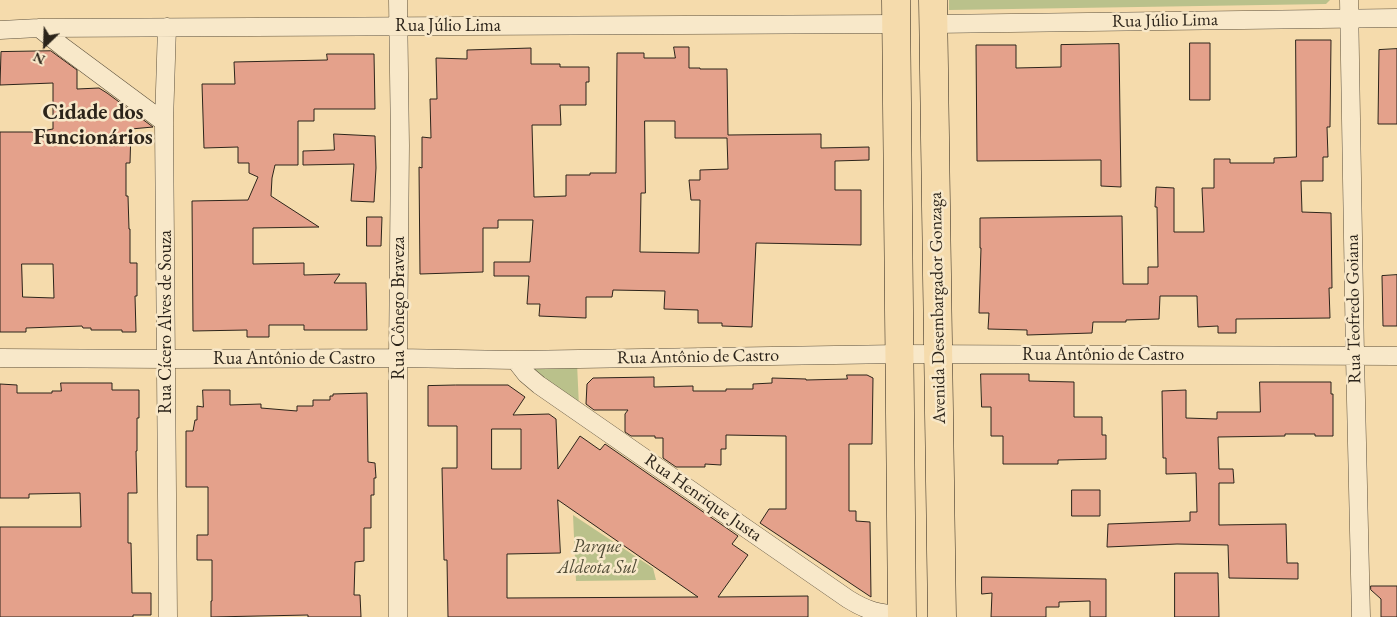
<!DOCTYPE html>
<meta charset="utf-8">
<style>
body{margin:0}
#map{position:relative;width:1397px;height:617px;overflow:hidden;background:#f5dbac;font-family:"EB Garamond",serif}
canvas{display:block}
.north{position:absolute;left:20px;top:20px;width:50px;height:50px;-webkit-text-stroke:4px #f8e8c9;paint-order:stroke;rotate:204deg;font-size:14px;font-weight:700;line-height:20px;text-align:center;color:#2c241a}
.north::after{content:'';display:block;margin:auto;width:18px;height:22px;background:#2c241a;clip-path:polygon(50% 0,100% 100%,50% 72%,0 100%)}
</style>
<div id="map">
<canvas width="1397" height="617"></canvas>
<div class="north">N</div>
</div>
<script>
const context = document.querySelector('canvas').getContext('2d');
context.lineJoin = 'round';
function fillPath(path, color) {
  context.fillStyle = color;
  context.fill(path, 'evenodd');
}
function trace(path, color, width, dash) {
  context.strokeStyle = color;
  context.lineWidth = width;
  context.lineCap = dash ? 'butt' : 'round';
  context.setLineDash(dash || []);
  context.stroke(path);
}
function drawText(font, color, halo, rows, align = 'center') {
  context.font = font + ' "EB Garamond",serif';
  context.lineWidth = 5;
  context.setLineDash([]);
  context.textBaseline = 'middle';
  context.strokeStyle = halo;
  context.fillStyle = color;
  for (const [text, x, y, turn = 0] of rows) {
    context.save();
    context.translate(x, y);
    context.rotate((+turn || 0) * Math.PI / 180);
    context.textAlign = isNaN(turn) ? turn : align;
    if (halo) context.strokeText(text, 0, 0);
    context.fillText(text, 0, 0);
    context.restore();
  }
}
fillPath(new Path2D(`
 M949,0H1330L1326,4L949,10Z
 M528,363H577L579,407L543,379Z
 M573,515L653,568L656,580L576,581Z`), '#bac18b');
const building = new Path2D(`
 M1296,40H1331L1330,127H1327L1328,157H1323V181H1301L1302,212L1331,213L1332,288H1329L1330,318L1236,319V333H1218V326L1198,327L1197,296H1160L1159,319L1126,320V322H1093L1092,333L1027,335V330L988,329L989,313H979L981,248H980V218L1122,216L1123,284H1148V267H1158L1157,207H1155L1156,187L1174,188V232H1204L1202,188H1214V159H1230V163H1274V158L1296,157Z
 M1190,43H1210V100H1190Z
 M1119,44L1121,187L1101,186V160L977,161L976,45H1016V68L1061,67V45Z
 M674,47H689V68H700V69H727L728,135L821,134V148L869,147V160L835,161V190H861V245L756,243L752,327L722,326V323H698V310L664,309L665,291L613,290L612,297H586V318L539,316L540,304H527L529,276H494V262H530L533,220H498V228H483V272L420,274L419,167L422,168V137L431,138L430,99H437L436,58L467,59V50L531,48V64H560V67H589V82H586V105H560L561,125H532L534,197L566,196V175H590V173H616L617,53H644V58H675ZM645,121H675V138H727L728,169L700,170V180H689L691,200H700L699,253L640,252L641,193H645Z
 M1397,49V124H1378L1379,50Z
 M51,51L77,70V89L99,88L107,93L153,127L131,129L130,163H126V196H128L129,229H130V263H137V296H135L136,332H122V330H91V328H83L82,326L26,328V332H0V132H47V130L53,129V83L0,85L1,52ZM22,264H53L54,298L23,297Z
 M327,54H374L375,109H314V121H298V165H275L272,178L271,196L319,227L253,228V264L304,263V275L340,274L334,283H366L367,330H304V325H269V337H247V330L193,331L192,201L248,200L258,177L249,173V163H238V147L204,148L202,84H235L234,62L327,60Z
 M334,134L375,136L376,168L374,202L351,201L354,164L303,165V151L334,150Z
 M367,217H382L381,246H367Z
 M1397,275V326H1383L1382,276Z
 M981,374H1029V381L1074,382V417H1102V435H1106V459L1058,460V464H1003V436H991V407H982Z
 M847,375H867L873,378L872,444H849V511H856V521L870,522L871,597L760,523L769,509H786V436L726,435V449H721V465L705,464V467H676L663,458V438H655V436H631L625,432V414L628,410H594L586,404L587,384L593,378L654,377V387L693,386V391H726V389H753V384L772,383V378L806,379V380L847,379Z
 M1260,382H1331V394H1333V436H1315V434H1285V436L1218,437L1219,469H1233L1234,483H1219V525L1286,524L1287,563H1298V579L1229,578L1228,545L1177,544L1107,547L1108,524L1190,521V512H1197L1196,473L1166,474V458H1163L1162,391L1186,390V418L1217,419V412H1260Z
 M61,383H112V390H139V418H137V451H136L137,493H128V543H131L132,593H151V615H133V617H0V527H81L80,493L29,494V498H0V384L17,385V393H52V391H61Z
 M456,385H508L525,397L513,415L549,414L556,419L558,469L580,436L600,450L605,444L738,536L732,544L748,555L718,597L808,596V617H448L447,560H444L442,468H457V426H428V386ZM492,429H521V469H492ZM558,500L698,597L507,598V554L560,553Z
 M203,390H230V405L261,404V408L297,411V406H313V400H330V396H333V394L367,393L368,462L375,463L376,478H374V495H371V528H364V561L355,562L354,595H360L361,617H308V615L211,617V601H212V560H197V535H208V487H186V431H193L195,420H197V406L203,407Z
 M1072,490H1100V516H1072Z
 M1175,573H1218L1219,617H1175Z
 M982,577L1106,579V617H1090V601L1059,602V607H1046V617H991L992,593L982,594Z
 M1371,586H1397V617H1381V599L1371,590Z`);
fillPath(building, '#e4a18b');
trace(building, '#2c241a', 1);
const minor = new Path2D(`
 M1349,0L1355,356L1361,617
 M933,24L1397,18
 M167,27L164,122L168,617
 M39,28L63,47L164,122
 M0,30L39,28L896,24
 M0,358L167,359L398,358L515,360L899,354L1397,356
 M515,360L526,374L539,385L848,599C869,612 878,613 902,615
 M398,617V358L400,145L398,0`);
const primary = new Path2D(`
 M896,0L902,617
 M933,0L942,617`);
trace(minor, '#5e523e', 19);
trace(primary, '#2c241a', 29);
trace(minor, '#f8e8c9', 18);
trace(primary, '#f5dbac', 28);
drawText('18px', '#2c241a', '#f8e8c9', [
 ["Rua Júlio Lima",1165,21,-1],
 ["Rua Júlio Lima",448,26],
 ["Rua Cônego Braveza",399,308,-90],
 ["Avenida Desembargador Gonzaga",938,308,-91],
 ["Rua Teofredo Goiana",1354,309,-91],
 ["Rua Cícero Alves de Souza",166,322,-90],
 ["Rua Antônio de Castro",1103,355],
 ["Rua Antônio de Castro",698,357,-1],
 ["Rua Antônio de Castro",294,359],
 ["Rua Henrique Justa",703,498,35]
]);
drawText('italic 18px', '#504b36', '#f8e8c9', [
 ["Parque",597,547],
 ["Aldeota Sul",597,568]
]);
drawText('bold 22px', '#2c241a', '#f8e8c9', [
 ["Cidade dos",93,113],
 ["Funcionários",93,138]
]);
</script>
